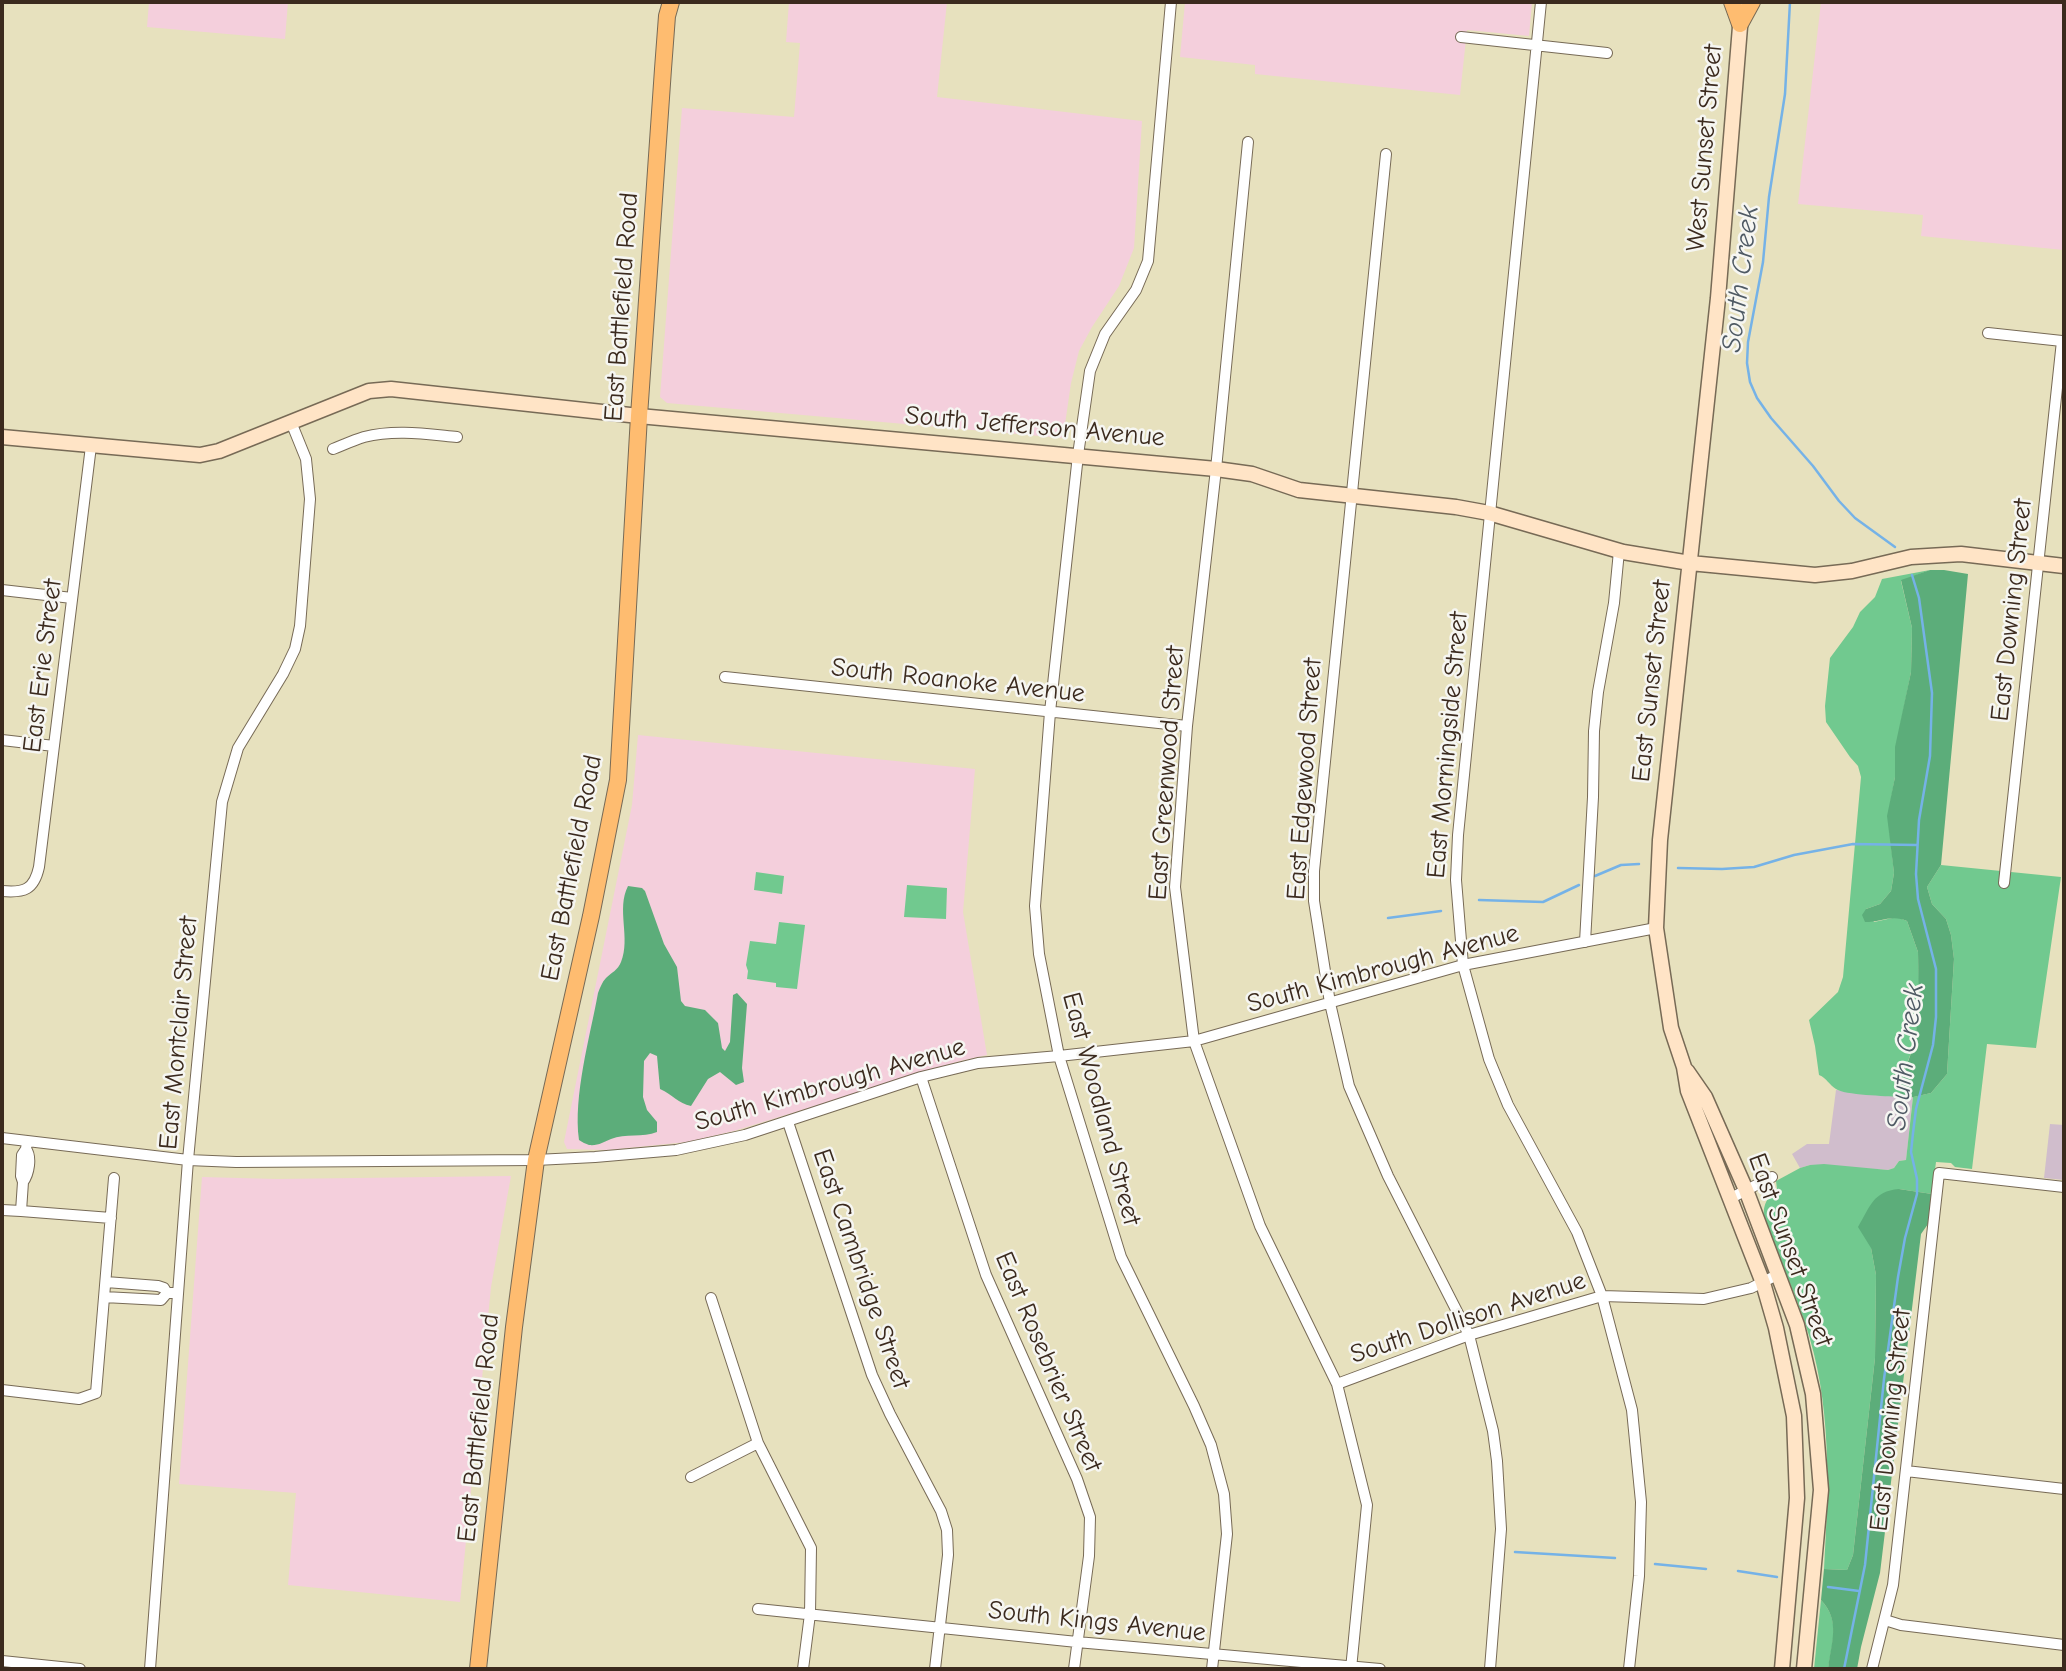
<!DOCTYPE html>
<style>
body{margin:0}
#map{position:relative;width:2066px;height:1671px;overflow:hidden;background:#e7e1be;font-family:"Comic Neue",sans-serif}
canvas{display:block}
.frame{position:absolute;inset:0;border:4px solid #3b2a1e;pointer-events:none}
</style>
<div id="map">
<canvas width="2066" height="1671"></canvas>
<div class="frame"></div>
</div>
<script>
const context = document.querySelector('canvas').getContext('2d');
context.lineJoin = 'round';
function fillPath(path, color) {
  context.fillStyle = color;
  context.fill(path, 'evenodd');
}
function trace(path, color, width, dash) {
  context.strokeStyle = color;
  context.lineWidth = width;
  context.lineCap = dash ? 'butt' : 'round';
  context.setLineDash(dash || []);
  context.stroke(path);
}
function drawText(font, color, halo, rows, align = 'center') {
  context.font = font + ' "Comic Neue",sans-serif';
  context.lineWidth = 5;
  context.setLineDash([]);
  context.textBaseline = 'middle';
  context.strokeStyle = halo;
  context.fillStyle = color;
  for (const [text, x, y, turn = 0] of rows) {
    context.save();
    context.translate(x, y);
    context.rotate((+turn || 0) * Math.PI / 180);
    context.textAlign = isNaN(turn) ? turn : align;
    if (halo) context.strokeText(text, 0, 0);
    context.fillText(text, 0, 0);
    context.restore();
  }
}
fillPath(new Path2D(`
 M149,2H288L285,39L147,27Z
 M789,2H947L937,97L1142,121L1134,248L1119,286L1092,327L1079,351L1071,383L1063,438L667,403L660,397L682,108L794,117L800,43L786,42Z
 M1185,2H1532L1529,36L1467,30L1460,95L1255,74V65L1180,57Z
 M1821,2H2064V250L1921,236L1923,215L1798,204Z
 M638,735L975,769L963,912L987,1055L960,1061L734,1131L687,1142L608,1150L567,1149L564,1142L632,805Z
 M511,1176L491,1287L460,1602L288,1585L296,1493L179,1484L202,1177L277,1179Z`), '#f4cfdc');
fillPath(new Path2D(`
 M1836,1090L1909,1098L1913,1097L1906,1160L1899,1161L1894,1168L1888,1170L1810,1165L1800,1168L1792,1154L1807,1144H1829Z
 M2050,1124L2064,1125V1180L2044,1178Z`), '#d0bdcc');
fillPath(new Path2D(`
 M1930,570L1901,581L1912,628L1911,672L1896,747L1895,777L1888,816L1894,873L1891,891L1880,904L1866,909L1874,922L1897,917L1907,921L1918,952L1920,1006L1915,1042L1905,1069L1899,1097C1887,1096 1844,1095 1836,1089C1829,1085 1827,1078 1819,1075L1815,1046L1809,1020L1838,992L1843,977L1861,777L1858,766L1850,757L1826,722L1825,706L1830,658L1853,627L1860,612L1875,597L1882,579Z
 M1941,865L2061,877L2036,1048L1987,1044L1972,1169L1955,1167L1951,1163L1936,1162L1932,1194L1899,1189L1871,1248L1876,1275L1875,1358L1853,1555L1847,1570L1824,1569C1829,1487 1832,1402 1805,1323C1794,1291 1780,1260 1767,1228C1761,1212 1763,1200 1777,1189L1776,1181L1800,1168L1810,1165L1824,1164L1888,1170L1894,1168L1899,1161L1906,1160L1913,1097L1931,1093L1947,1074L1954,959L1951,935L1946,919L1932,904L1927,887Z
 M756,872L784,876L782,894L754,890Z
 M907,885L947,888L946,919L904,917Z
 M779,922L805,925L797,989L776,987V983L747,979L748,971L746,965L750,941L776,944Z
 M1821,1600C1841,1621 1832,1643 1828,1669H1814Z`), '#71c98f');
fillPath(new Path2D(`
 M1930,570H1944L1968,574L1941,865L1927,887L1932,904L1946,919L1951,935L1954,959L1947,1074L1931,1093L1909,1098L1899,1097L1905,1070L1915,1042L1919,1006L1918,952L1907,921C1893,914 1880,922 1865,922L1862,915L1866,909L1880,904L1891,891L1894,873L1887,816L1895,777V747L1911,672L1912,628L1901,580Z
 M628,886L642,888L645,891L664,944L677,967L681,1001L685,1006L705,1010L718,1023L722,1048L725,1051L730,1042L733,995L737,993L747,1004L742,1068L744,1082L736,1085L720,1072L708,1079L691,1106C678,1103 673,1095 660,1089L657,1056L650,1053L644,1061L643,1097L647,1110L657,1122V1132C643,1138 625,1133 611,1139C604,1142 598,1146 589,1145C586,1144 582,1142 579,1140C573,1096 590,1037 598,993C600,988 602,982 606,978C611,973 618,970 621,962C631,938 616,909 628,886Z
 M1899,1189L1932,1194L1928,1224L1921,1234L1880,1573L1861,1647L1857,1669H1828C1831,1643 1841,1621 1821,1600L1824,1569L1847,1570L1853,1555L1875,1358L1876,1275L1871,1248L1858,1227C1870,1207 1873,1191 1899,1189Z`), '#5cad7a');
trace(new Path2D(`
 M1790,2L1785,94L1769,197L1763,262L1748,342L1747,363L1750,382L1757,398L1771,418L1813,466L1839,501L1855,518L1895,547
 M1678,868L1722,869L1754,867L1794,855L1853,844L1917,845
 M1595,876L1621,865L1639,864
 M1479,900L1543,902L1579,885
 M1388,918L1441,911
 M1515,1552L1615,1558
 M1655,1564L1706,1569
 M1738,1571L1777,1577
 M1828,1587L1859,1591
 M1844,1669L1865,1565L1884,1379L1898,1277L1905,1238L1917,1194V1179L1911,1152L1913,1133L1916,1109L1933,1045L1936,1017V969L1918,899L1916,874L1919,820L1930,756L1932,693L1919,598L1912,575`), '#75b2e7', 2.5);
const street = new Path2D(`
 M1171,2L1148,261L1136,290L1105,334L1090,371L1078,455L1050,712L1035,906L1039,954L1059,1056L1121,1257L1194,1406L1211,1445L1224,1494L1227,1534L1212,1669
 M1541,2L1458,835L1456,880L1463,965L1489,1059L1508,1105L1577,1232L1602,1296L1632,1410L1641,1502L1639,1576L1629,1669
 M1461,37L1607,53
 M1248,142L1216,469L1187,726L1175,887L1194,1041L1260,1226L1337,1384L1367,1505L1351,1669
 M1386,154L1314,871V901L1330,1003L1349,1086L1388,1176L1469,1335L1493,1431L1497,1461L1501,1529L1490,1669
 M1988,333L2062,341L2004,883
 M333,449C343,445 354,440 364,437C395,429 426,434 457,437
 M2,590L72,598
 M725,677L1187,726
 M2,740L54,746
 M2,891C24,893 34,890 39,867L91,446
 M1585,942L1593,797L1594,731L1598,692L1614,603L1619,551
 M921,1077L986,1275L1077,1479L1090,1517L1089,1556L1074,1669
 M788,1122L872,1375L890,1414L941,1511L947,1530L948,1555L935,1669
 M2,1138L188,1160L236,1162L536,1160L595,1157L676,1150L745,1135L921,1077L978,1063L1059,1056L1194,1041L1463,965L1656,928
 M27,1141L26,1149L22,1155L21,1176L23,1182L21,1211L111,1218
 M23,1182C29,1174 32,1157 26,1149
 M1729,1199L1772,1177
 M2,1210L21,1211
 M106,1282L158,1286L164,1288L167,1293H178
 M104,1297L161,1300L167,1293
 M711,1298L758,1443L811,1548L810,1614L803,1669
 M1337,1384L1469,1335L1602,1296L1704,1299L1751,1288L1777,1275
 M2,1390L79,1399L96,1393L114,1178
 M1906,1471L2064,1489
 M691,1477L758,1443
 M758,1609L1077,1642L1380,1669
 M1885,1620L1901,1625L2064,1645
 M2,1661L80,1669
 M150,1669L188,1160L222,802L238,748L283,674L295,649L300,626L310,499L306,459L291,422
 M1872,1669L1893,1585L1939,1173L2064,1187`);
const secondary = new Path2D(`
 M1742,2L1718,298L1660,840L1656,928L1671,1028L1684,1067L1688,1091L1763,1283L1776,1328L1794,1416L1797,1498L1782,1669
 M2,437L200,455L219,451L369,391L391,389L639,416L1216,469L1252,474L1299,490L1456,507L1489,513L1623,552L1690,563L1815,575L1852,571L1911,557L1961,554L2064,566
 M1687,1071L1705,1097L1746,1190L1797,1325L1813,1394L1821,1490L1804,1669`);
const primary = new Path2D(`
 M1732,2L1740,24
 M1740,24L1752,2
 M478,1669L514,1327L536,1160L591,916L618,780L639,416L663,69L667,16L671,2`);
trace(street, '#776a56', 12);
trace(secondary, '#776a56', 17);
trace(primary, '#776a56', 18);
trace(street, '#fff', 10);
trace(secondary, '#ffe4c6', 14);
trace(primary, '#febc70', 16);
drawText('26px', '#3b2a1e', '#f6f6f2', [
 ["West Sunset Street",1705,148,-85],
 ["East Battlefield Road",622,307,-86],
 ["South Jefferson Avenue",1035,427,5],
 ["East Downing Street",2012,610,-84],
 ["East Erie Street",43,666,-83],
 ["South Roanoke Avenue",958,681,6],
 ["East Sunset Street",1652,681,-84],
 ["East Morningside Street",1448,745,-85],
 ["East Greenwood Street",1167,773,-86],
 ["East Edgewood Street",1305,779,-86],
 ["East Battlefield Road",572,868,-79],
 ["South Kimbrough Avenue",1383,969,-15],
 ["East Montclair Street",179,1033,-85],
 ["South Kimbrough Avenue",830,1085,-16],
 ["East Woodland Street",1101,1109,75],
 ["East Sunset Street",1790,1250,70],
 ["East Cambridge Street",861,1269,71],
 ["South Dollison Avenue",1468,1318,-18],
 ["East Rosebrier Street",1048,1362,67],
 ["East Downing Street",1891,1420,-84],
 ["East Battlefield Road",479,1428,-84],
 ["South Kings Avenue",1097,1622,6]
]);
drawText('italic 28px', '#4f5a64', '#f6f6f2', [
 ["South Creek",1741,279,-83],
 ["South Creek",1906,1057,-83]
]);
</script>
